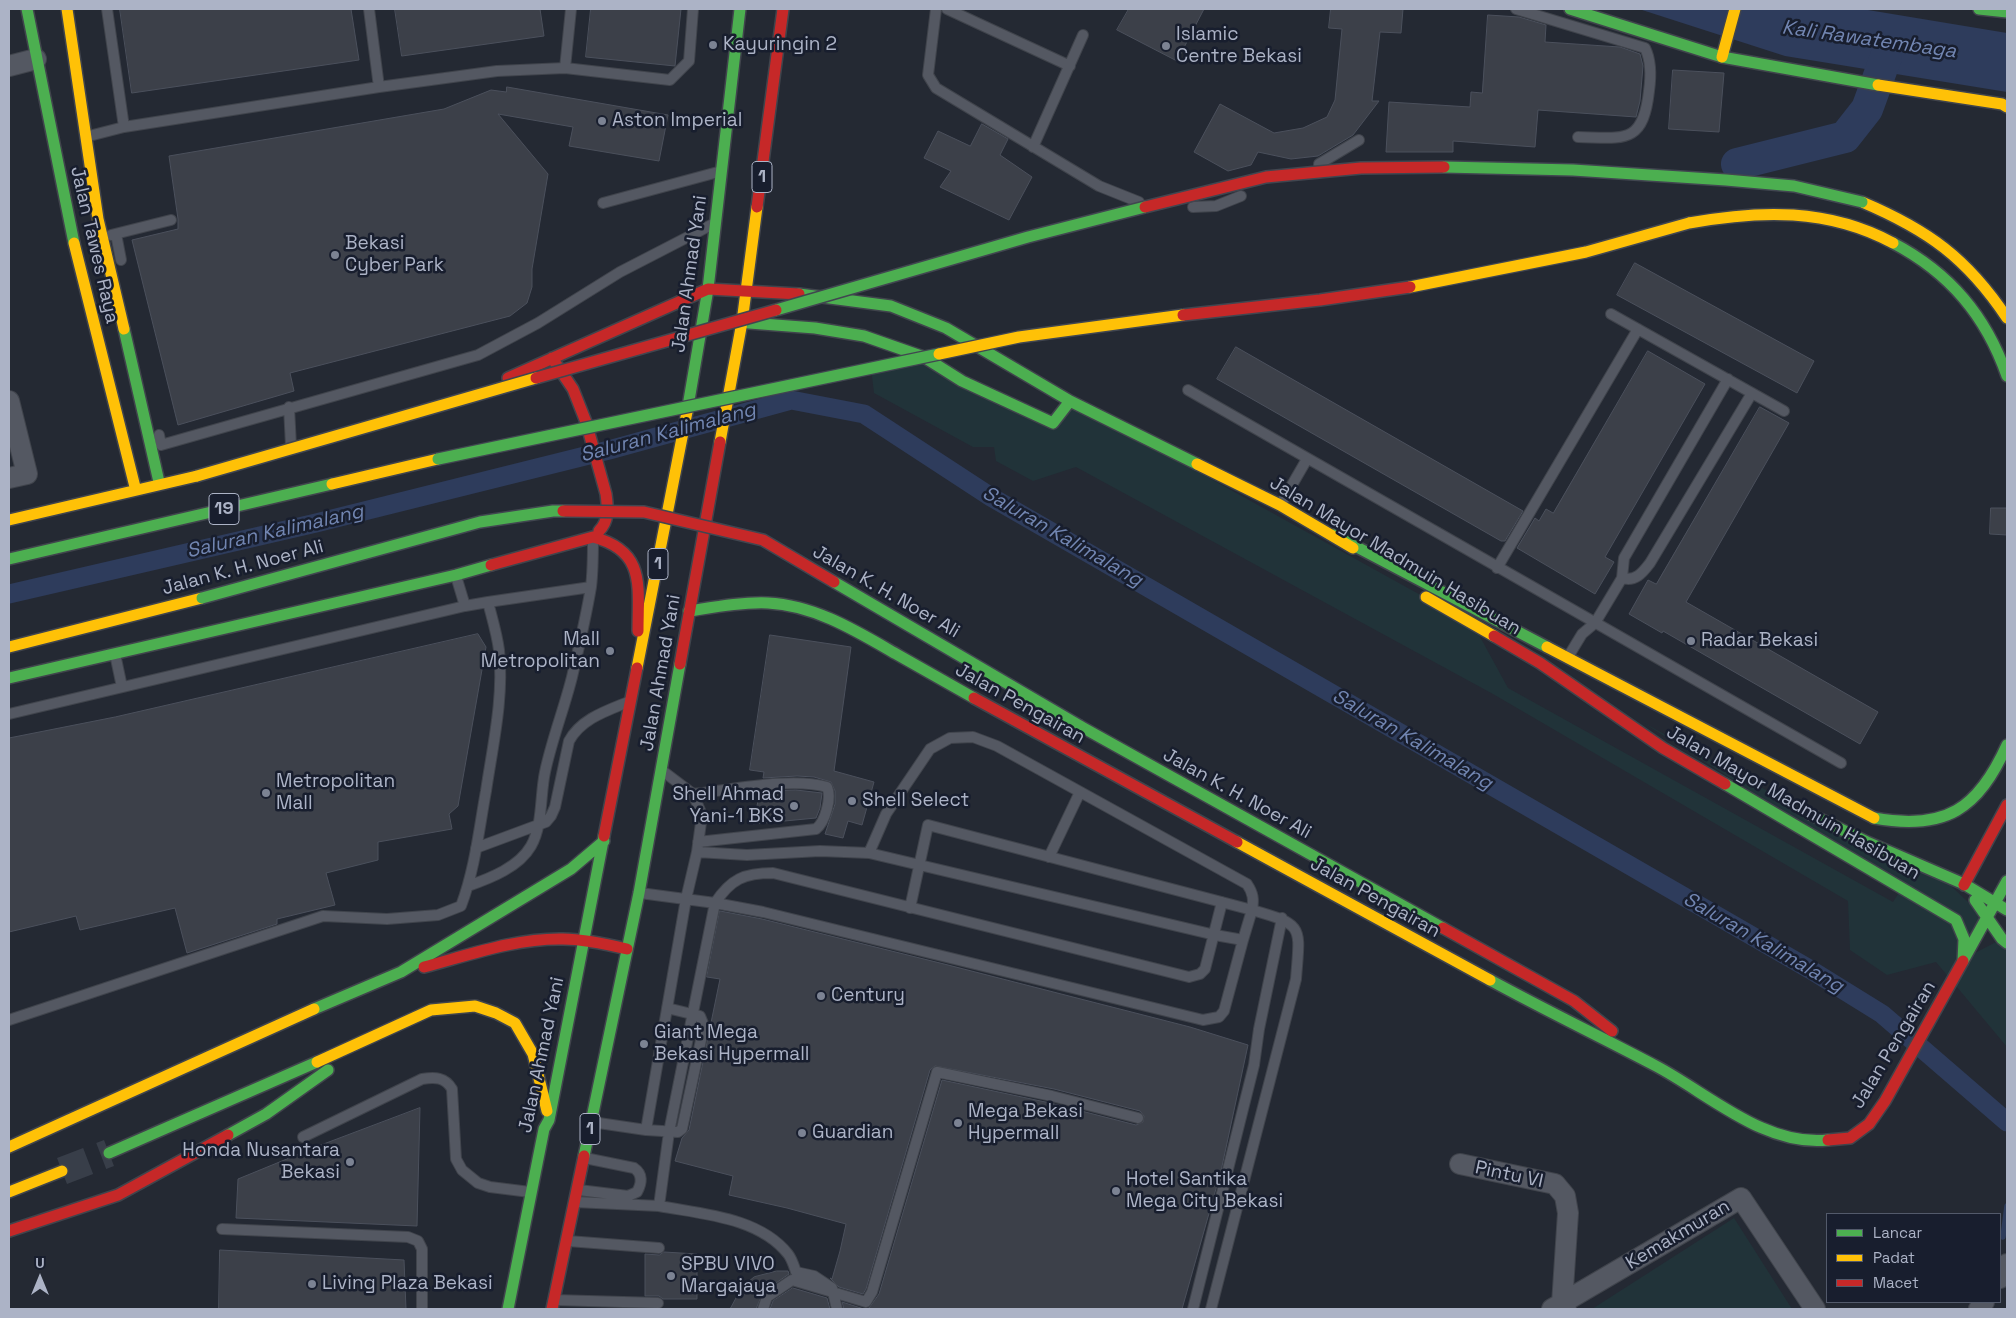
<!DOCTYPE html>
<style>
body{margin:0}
#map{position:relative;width:2016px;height:1318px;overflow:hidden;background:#242933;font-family:"Space Grotesk",sans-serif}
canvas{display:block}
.frame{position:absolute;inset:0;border:10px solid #acb3c6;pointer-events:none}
.legend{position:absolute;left:1826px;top:1213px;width:175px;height:90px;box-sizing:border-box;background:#181e2e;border:1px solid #535a6b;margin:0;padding:6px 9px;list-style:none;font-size:15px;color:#acb3c6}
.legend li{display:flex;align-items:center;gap:10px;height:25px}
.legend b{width:25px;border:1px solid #535a6b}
.north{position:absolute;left:15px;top:1253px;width:50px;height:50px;-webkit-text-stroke:4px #181e2e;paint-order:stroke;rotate:0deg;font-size:14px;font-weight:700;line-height:20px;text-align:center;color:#acb3c6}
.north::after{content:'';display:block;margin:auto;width:18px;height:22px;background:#acb3c6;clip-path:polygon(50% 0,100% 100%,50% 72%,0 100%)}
</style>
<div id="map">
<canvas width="2016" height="1318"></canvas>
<div class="frame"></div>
<ul class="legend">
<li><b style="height:6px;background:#4caf50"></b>Lancar</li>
<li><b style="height:6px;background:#ffc107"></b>Padat</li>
<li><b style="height:6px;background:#c62828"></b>Macet</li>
</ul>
<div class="north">U</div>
</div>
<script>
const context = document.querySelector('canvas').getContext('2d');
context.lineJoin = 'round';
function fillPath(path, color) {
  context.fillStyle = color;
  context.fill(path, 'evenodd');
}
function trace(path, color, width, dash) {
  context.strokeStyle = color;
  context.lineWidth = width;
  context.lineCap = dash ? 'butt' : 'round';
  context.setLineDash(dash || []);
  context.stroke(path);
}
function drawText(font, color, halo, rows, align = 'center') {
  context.font = font + ' "Space Grotesk",sans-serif';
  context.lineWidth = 5;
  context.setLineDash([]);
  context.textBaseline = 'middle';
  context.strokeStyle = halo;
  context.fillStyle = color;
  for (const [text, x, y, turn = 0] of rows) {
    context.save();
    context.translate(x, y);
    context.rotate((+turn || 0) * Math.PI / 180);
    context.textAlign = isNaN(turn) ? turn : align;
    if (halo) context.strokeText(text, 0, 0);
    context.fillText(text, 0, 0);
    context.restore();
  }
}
fillPath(new Path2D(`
 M924,357L1053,423L1070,401L1473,624L1508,688L1893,902L1902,888L1644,723L1819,819L1933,869L1985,918L1965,958L2002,939L2007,943V1047L1936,962L1887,975L1850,950L1848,901L1493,694L1076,467L1033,481L996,461L994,447H973L874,393L871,368Z
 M1734,1218L1792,1309H1592Z`), '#213339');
fillPath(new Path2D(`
 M1639,9H1862L2007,33V92L1785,56Z`), '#2e3c5c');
trace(new Path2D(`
 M2003,1237L2007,1206`), '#2e3c5c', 5.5);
trace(new Path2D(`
 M9,594L316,523L609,450L791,400L864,414L991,497L1811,970L1882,1014L2007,1122`), '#2e3c5c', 19);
trace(new Path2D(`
 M1737,164L1845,137L1867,109L1886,57`), '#2e3c5c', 32);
const building = new Path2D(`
 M120,9H351L359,60L132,93Z
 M395,9H540L544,36L402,56Z
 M591,9H681L675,66L586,57Z
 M1129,9H1204L1177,61L1117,30Z
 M1331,9H1403L1401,33L1380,32L1372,101H1379L1353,135L1318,156L1291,159L1258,152L1251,165L1228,171L1194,152L1220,104L1274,133L1303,128L1327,117L1335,100L1342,29L1329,28Z
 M1488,15L1519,17L1546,25L1545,42L1620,47L1640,54L1643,66L1640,101L1636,117L1538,110L1535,147L1453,141V152H1386L1389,102L1470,107L1471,92L1482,93Z
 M1673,70L1724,73L1719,132L1669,129Z
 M507,87L668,115L659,161L569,146L573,127L498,114L548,174L532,269V287L527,303L510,316L290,373L294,391L178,425L132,240L178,229V219L169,156L444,109L491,90L506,92Z
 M982,124L1008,139L1000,155L1032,177L1009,220L940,187L951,171L924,158L938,131L970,146Z
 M1635,263L1814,361L1797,393L1617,295Z
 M1236,347L1523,511L1505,541H1501L1217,379Z
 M1648,351L1705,384L1605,557L1614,562L1595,594L1517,548L1535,518L1539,521L1546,509L1553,513Z
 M1760,407L1789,423L1686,602L1878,712L1860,744L1663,631L1662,633L1629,614L1648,580L1656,584Z
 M1991,508H2007V535L1990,534Z
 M478,634L486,647L458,806L449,814L452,829L378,842V860L326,873L335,905L277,919V924L187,953L175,908L80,930L76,916L9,932V738L115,717Z
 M770,635L851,647L834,771L874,782L862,825L848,821L843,838L825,834L835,804V791L831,782L814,777L797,776L763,778L764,772L750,770Z
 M796,790L822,793L820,808L816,818L753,824L760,792Z
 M720,911L762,919L948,965L1190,1027L1248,1045L1221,1171L1182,1309H844L842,1302L864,1309L869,1308L879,1294L942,1080L1050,1103L1136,1125L1143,1122L1144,1116L1140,1111L1054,1089L935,1066L930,1070L866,1289L863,1294L839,1287L830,1278L832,1279L840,1251L846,1224L787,1208L729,1195L733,1176L675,1161L682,1138L689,1130L720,979L707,977Z
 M420,1108L417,1226L236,1218L238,1179L321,1145Z
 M220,1250L404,1260L406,1309H219Z
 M664,1252L697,1254V1299H663L659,1296H645V1254L659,1255Z
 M777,1271H788L789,1274L763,1292L756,1309H730L742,1287L754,1277Z
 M793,1288L827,1298L830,1309H770L773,1301Z`);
fillPath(building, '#3c4049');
trace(building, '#4b505c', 1);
trace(new Path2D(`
 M62,1171L109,1153`), '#383e49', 28, [28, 14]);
const lane = new Path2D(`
 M107,9L124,127
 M369,9L379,87
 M936,9L928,75L936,88L1099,186L1139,202
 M947,9L1070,66
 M1516,9L1645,48C1651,60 1651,77 1649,91C1643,145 1624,138 1578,137
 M565,68L571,9
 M89,136L124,127L379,87L497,71L565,68L670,80L689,61L693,9
 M1033,147L1083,35
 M1319,164L1359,140
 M603,203L718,172
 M1193,207L1216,206L1241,196
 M116,234L121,260
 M111,235L171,220
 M1611,314L1784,411
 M1188,390L1841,763
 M289,407L291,446
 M159,435L161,445L478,355L538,323L620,272L713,224
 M1281,504L1307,459
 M1497,568L1638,329
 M456,576L465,606
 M1622,578C1636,582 1643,572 1650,563L1752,393
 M488,602L591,587
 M115,654L122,687
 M1568,657L1582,634L1595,623L1622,578L1624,558L1728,379
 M9,714L465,606L488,602C492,618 497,634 499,650C504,697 493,744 486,791C479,829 475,869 461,906L438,915L387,919L323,916L9,1020
 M693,794C731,790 791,777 827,787C832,798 825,822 816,829L698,842
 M476,848L546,822L551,816L555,807L569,741C581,719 606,711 628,702
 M697,852L747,855L820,851L869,853L886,814L930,749L950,738L973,737L997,746L1247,884C1253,893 1254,899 1252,910C1305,925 1300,926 1296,979L1211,1309
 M1049,857L1080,792
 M468,886C491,878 519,867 531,846C543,825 540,795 545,772C552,739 564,709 572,677C579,647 586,617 591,587C593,571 593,554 593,538
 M640,893L715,903L763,912L1203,1020L1219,1017L1224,1011L1243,940L1215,935L869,853
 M910,908L928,825L1252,910L1243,940
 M592,1122L646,1130L678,1132L682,1129L704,1026L700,1016L667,1008
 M646,1130L686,899L697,852L702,815L693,794L664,772
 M303,1137L422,1079C435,1077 445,1077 452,1089L456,1159L462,1170L478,1183L490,1187L530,1192
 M579,1190L628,1196L637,1192C642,1183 643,1174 634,1168L585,1158
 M575,1202L659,1206
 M222,1229L408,1237L418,1241L422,1249V1309
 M568,1241L659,1248
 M554,1300L658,1303
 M763,1309L767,1297L792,1280L866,1302L872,1292L937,1072L1052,1096L1138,1118
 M837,1309L832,1288L814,1276L796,1272C794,1266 792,1259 788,1254C759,1217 701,1214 659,1206L669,1132L715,903C731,879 744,873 773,873L1189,977L1200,974L1205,969L1222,902
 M1193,1309L1254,1065L1259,1029L1282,918`);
const street = new Path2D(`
 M9,66L36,59
 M9,401L27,474L9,478
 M1460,1164L1555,1184L1565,1196L1568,1213L1562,1304L1566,1309
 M2000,1278L2007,1264
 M1552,1309L1741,1198L1815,1309
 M1979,1309L1984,1302`);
const fast = new Path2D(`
 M27,9L74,243
 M1570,9L1722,57L1878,85
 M1979,9L2007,12
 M1893,243C1950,273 1986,316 2007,376
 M799,294L891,306L946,328L1070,401
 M736,322L815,328L864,336L924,357L962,381L1053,423L1070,401L1197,464
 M124,329L159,482
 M687,412L708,289L740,9
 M1334,535L1547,647
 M9,559L332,484
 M689,611C715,607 742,602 768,603C815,605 858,632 898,655C923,669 949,684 974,698
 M9,678L456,575L491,565
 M1080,726L1443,928
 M1725,784L1956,920L1964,939L1963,961
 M1810,814L1867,842L1964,884L2007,910
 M1874,818C1946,831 1978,809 2007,745
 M1975,900L2002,939L2007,943
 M1964,959L2007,881
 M1490,980C1545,1010 1601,1037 1656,1066C1709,1094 1765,1147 1828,1140
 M314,1009L401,972L571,869L604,841
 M228,1135L266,1114L328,1070
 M109,1153L317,1062
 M584,1156L639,893L680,664
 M508,1309L544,1129L549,1120L604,836`);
const slow = new Path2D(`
 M67,9L98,219L124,329
 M1722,57L1735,9
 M1878,85L2002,104L2007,107
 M1862,202C1928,230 1967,258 2007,318
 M1689,223C1760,210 1828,208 1893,243
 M74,243L135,487
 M720,442L742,322L757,207
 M1197,464L1280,505L1353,548
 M332,484L438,459
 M9,520L197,476
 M1426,597L1494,636
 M9,647L202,598
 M1547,647L1874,818
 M637,668L687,412
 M1237,842L1490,980
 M317,1062L431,1010L475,1006L496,1013L515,1023L533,1054L547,1111
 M9,1147L314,1009
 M9,1192L62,1171`);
const jam = new Path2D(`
 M757,207L783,9
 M552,358L573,389L586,422L606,494C608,508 609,521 599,531
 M508,378L708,289L799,294
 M491,565L593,537C646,551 638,586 638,631
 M1494,636L1540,663L1663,748L1725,784
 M680,664L720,442
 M974,698L1237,842
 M604,836L637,668
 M1964,885L2007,805
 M1443,928L1574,1001L1612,1031
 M424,967C469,955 516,938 563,939C584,939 606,944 627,949
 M1828,1140L1850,1138L1869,1124L1885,1101L1963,961
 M9,1231L118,1195L228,1135
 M552,1309L584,1156`);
trace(lane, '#40444c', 12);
trace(street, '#40444c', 22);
trace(fast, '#40444c', 14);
trace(slow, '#40444c', 14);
trace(jam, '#40444c', 14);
trace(lane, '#545862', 10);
trace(street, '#545862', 20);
trace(fast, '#4caf50', 11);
trace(slow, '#ffc107', 11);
trace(jam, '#c62828', 11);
const fastBridge = new Path2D(`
 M1444,167L1573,170L1726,180L1794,186L1862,202
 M776,310L1028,237L1145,207
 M438,459L939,354
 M834,582L1080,726
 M202,598L480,522L553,511H563`);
const slowBridge = new Path2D(`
 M1410,287L1586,252L1689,223
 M939,354L1019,337L1183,315
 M197,476L536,378`);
const jamBridge = new Path2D(`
 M1145,207L1266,177L1361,168L1444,167
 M1183,315L1320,300L1410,287
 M536,378L776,310
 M563,511L644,512L763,540L834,582`);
trace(fastBridge, '#414650', 14, []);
trace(slowBridge, '#414650', 14, []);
trace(jamBridge, '#414650', 14, []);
trace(fastBridge, '#4caf50', 11);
trace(slowBridge, '#ffc107', 11);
trace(jamBridge, '#c62828', 11);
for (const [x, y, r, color] of [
 [713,45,5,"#7c8393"],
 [1166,46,5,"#7c8393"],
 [602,121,5,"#7c8393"],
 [335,255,5,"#7c8393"],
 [1691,641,5,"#7c8393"],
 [610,651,5,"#7c8393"],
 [266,793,5,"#7c8393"],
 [852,801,5,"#7c8393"],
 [794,806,5,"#7c8393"],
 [821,996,5,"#7c8393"],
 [644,1044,5,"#7c8393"],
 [958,1123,5,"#7c8393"],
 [802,1133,5,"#7c8393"],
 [350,1162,5,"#7c8393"],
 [1116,1191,5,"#7c8393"],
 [671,1276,5,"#7c8393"],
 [312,1284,5,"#7c8393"]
]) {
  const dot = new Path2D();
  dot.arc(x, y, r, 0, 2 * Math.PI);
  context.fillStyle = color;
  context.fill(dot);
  trace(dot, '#181e2e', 2);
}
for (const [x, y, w] of [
 [762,177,20],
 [224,509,30],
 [658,564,20],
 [590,1129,20]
]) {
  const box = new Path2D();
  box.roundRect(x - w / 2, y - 15.5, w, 31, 4);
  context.fillStyle = '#181e2e';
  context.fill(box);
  trace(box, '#acb3c6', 1);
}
drawText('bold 18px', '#acb3c6', null, [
 ["1",762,177],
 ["19",224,509],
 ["1",658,564],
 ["1",590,1129]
]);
drawText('19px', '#acb3c6', '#181e2e', [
 ["Islamic",1176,35],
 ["Centre Bekasi",1176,57],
 ["Kayuringin 2",723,45],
 ["Aston Imperial",612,121],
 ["Bekasi",345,244],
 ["Cyber Park",345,266],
 ["Mall",600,640,"right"],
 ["Metropolitan",600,662,"right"],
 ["Radar Bekasi",1701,641],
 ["Metropolitan",276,782],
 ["Mall",276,804],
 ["Shell Ahmad",784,795,"right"],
 ["Yani-1 BKS",784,817,"right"],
 ["Shell Select",862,801],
 ["Century",831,996],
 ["Giant Mega",654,1033],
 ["Bekasi Hypermall",654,1055],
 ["Mega Bekasi",968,1112],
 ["Hypermall",968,1134],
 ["Guardian",812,1133],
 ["Honda Nusantara",340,1151,"right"],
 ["Bekasi",340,1173,"right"],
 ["Hotel Santika",1126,1180],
 ["Mega City Bekasi",1126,1202],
 ["SPBU VIVO",681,1265],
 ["Margajaya",681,1287],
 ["Living Plaza Bekasi",322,1284]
], 'left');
drawText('19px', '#acb3c6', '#181e2e', [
 ["Jalan Tawes Raya",94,245,77],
 ["Jalan Ahmad Yani",690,274,-82],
 ["Jalan Mayor Madmuin Hasibuan",1395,556,31],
 ["Jalan K. H. Noer Ali",243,568,-15],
 ["Jalan K. H. Noer Ali",886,592,30],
 ["Jalan Ahmad Yani",661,673,-80],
 ["Jalan Pengairan",1020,704,29],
 ["Jalan K. H. Noer Ali",1237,794,29],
 ["Jalan Mayor Madmuin Hasibuan",1793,803,30],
 ["Jalan Pengairan",1375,898,29],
 ["Jalan Pengairan",1894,1045,-59],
 ["Jalan Ahmad Yani",542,1055,-78],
 ["Pintu VI",1509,1175,12],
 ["Kemakmuran",1678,1235,-31]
]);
drawText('italic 20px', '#7286b2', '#181e2e', [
 ["Kali Rawatembaga",1869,40,8],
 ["Saluran Kalimalang",668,433,-15],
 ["Saluran Kalimalang",275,532,-13],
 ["Saluran Kalimalang",1062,537,30],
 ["Saluran Kalimalang",1412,740,30],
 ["Saluran Kalimalang",1763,943,30]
]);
</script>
